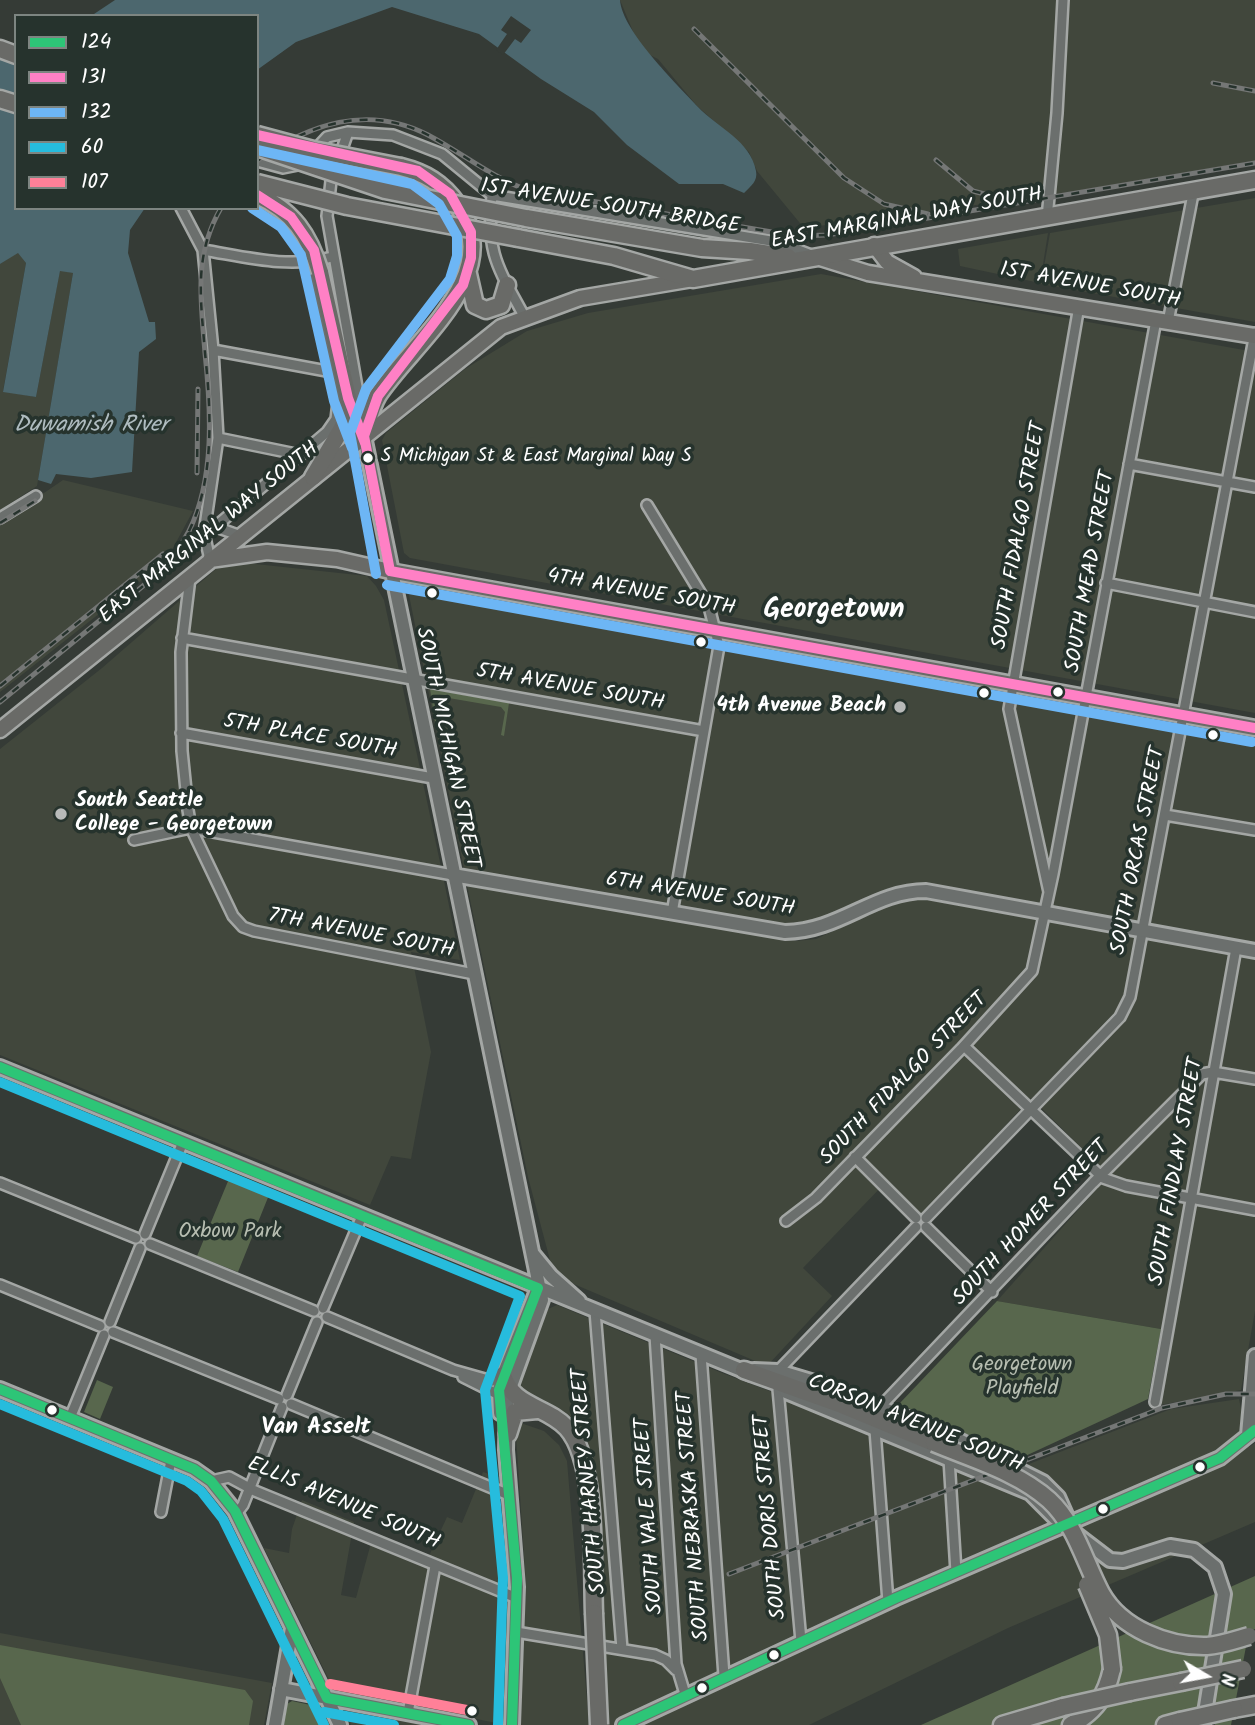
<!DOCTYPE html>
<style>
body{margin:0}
#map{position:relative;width:1255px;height:1725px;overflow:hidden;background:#353b36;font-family:Kalam,sans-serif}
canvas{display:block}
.legend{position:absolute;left:14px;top:14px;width:245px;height:196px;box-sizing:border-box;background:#26332d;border:2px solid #7d8581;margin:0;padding:9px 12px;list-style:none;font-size:21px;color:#fff}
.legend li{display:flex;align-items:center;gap:14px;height:35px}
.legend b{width:35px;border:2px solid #7d8581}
.north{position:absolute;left:1171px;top:1641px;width:70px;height:70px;-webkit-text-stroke:5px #26332d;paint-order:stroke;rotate:100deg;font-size:19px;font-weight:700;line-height:28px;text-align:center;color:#fff}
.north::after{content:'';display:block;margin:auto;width:24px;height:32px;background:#fff;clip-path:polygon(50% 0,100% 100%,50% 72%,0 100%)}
</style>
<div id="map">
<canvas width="1255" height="1725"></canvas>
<ul class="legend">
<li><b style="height:9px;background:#2dc577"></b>124</li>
<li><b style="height:9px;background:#ff80c5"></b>131</li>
<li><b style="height:9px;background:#6db6f5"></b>132</li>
<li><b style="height:9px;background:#26bcdd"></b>60</li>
<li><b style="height:9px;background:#ff8098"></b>107</li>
</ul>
<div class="north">N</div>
</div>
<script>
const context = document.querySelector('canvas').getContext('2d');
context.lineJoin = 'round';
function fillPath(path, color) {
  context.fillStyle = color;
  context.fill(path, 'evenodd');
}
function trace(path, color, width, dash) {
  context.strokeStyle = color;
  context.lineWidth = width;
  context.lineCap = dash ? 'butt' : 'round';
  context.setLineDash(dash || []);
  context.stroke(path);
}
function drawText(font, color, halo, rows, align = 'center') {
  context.font = font + ' Kalam,sans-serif';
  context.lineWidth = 7;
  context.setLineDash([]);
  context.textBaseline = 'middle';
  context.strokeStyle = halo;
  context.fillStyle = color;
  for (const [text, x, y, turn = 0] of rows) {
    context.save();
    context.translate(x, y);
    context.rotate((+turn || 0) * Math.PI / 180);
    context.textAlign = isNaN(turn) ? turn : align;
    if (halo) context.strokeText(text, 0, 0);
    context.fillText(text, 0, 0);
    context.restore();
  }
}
fillPath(new Path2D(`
 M620,0H1255V161L1058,194L804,228L757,171L749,152L697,106L658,59L648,54L637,41Z
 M1255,198V322L1041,284L1050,233Z
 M1048,233L1040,283L960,266L958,249Z
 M18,252L26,263L3,391L36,397L60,270L73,273L37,486L0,510V264Z
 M821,274L1255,352V713L541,582L410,558L404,553L382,440L386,433L465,369L527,331L588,313Z
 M63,480L193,511L166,561L0,692V523Z
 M237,562L367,576L376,586L384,600L444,881L460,960L411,952L431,1052L428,1068L411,1159L391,1156L370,1205L0,1055V749L102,668L216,569Z
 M418,590L1255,743V947L942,886L920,884L890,889L808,924L784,926L464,869L409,595Z
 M467,885L796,941L816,939L899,901L922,899L1255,959V1311L1241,1390L1160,1405L1173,1331L997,1301L1109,1175L1031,1098L923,1214L917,1212L887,1181L803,1268L832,1296L767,1366L569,1282L551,1264L528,1177Z
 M557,1305L722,1373L949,1459L985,1481L1171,1409L1239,1399L1249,1447L1255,1443V1522L1008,1628L809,1725H606L596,1472L588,1444L576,1423L523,1390L519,1381L548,1309Z
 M515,1421L544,1431L559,1445L567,1461L589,1725H520L526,1585Z
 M483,1472L499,1477L508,1612L501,1724L334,1690L264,1548L289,1553L292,1529L302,1500L354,1522L341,1595L356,1598L374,1532L429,1556L447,1517L462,1523Z
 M0,1633L272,1683L264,1725H0Z
 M348,1711L423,1725H351L345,1714Z`), '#41473c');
fillPath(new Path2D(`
 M430,689L509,703L504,736L501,735L505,712L501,707L443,697L438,717L445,719L444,723L435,721Z
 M231,1174L271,1190L238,1272L197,1256Z
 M997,1301L1161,1329L1148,1399L1021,1458L899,1404Z
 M97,1380L113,1387L100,1419L84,1412Z
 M1255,1576V1629L1249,1631L1231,1725H1215L1213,1718L1194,1725H921Z
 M0,1645L245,1690L253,1701L249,1725H21L0,1678Z
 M292,1701L320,1707L330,1725H284L287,1704Z`), '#58674d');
fillPath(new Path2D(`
 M115,0H620C622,31 677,84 698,107C717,127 751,141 756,171C758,181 751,186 744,193L723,184H679L627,145L594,112L541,79L479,34L392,7L296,42L257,70V16H91Z
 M0,44H16V208H145L130,230L128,253L149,322H155L156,339L139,352L132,472L91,478L56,474L51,484L38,480L73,273L60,271L36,397L3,392L26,263L18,253L0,264Z`), '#4c676e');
fillPath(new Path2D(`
 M511,16L531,30L521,43L515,39L503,55L496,50L507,34L501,30Z`), '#353b36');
const street = new Path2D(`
 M348,132L331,181L327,216L363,421
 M314,151L327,137L348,132L393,135L442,154L492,195L777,242L814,256
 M257,161L283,168L303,164
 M492,195C486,253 497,266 524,316
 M181,208L203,250L213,350L218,438L204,533L210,560
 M1047,218L1057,113L1063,0
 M203,250C246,257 289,269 332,257
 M1168,322L1194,189
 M213,350L332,372
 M218,438L301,455
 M1129,464L1255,487
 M647,505L709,607L719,646L672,913
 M0,518L36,496
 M213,526L241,536
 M215,527L327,432L336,419L338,402L310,263
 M190,578L181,652L182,751L188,810L191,828L233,916L243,927L254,931L474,974
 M1106,583L1255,612
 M182,638L704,731
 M181,733L433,778
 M1165,815L1255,830
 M134,840L191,828L453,875
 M1049,892L1009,709L1079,306
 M964,1046L1103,1178L1126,1186L1255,1210
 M855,1157L916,1218
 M0,1183L136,1238
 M926,1218L1120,1017L1130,997L1255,333
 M786,1221L816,1198L961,1049L1032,971L1053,874L1156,320
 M926,1227L992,1292
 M145,1234L183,1142
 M150,1244L314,1311
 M0,1285L100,1326
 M323,1308L362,1216
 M595,1311L622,1649
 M327,1317L453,1370L492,1381L503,1375
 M110,1322L140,1248
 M113,1332L279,1399
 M655,1335L676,1664L685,1694
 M701,1354L724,1676
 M778,1371L916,1227
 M463,1377L499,1395
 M778,1389L801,1641
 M287,1395L317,1322
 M1155,1402L1236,948
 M291,1404L509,1495
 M880,1407L1093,1183L1202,1074L1213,1072L1255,1079
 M70,1418L104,1335
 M875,1430L888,1602
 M949,1459L956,1572
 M211,1481L229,1477L255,1491L517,1598
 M161,1512L171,1460
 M236,1514L243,1505L282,1407
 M516,1632L655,1655L666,1660L676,1670
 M408,1713L435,1566`);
const secondary = new Path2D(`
 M364,436L542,1300L512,1383L507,1405L506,1450L517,1587L512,1725
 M453,875L785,932C841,931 873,891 926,891L1255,951
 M0,1067L751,1374
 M533,1254L551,1276L579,1301
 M754,1370L778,1371L818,1383L943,1432L1043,1482L1058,1497L1066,1515
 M0,1389L194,1469L211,1481L235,1511L340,1725
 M786,1392L1030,1493L1055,1518L1110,1560L1123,1561L1170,1546L1194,1550L1215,1567L1224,1594L1203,1725
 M500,1413L499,1390L503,1375L538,1288
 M1248,1435L1255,1356
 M281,1689L469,1725
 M275,1725L292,1628
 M623,1725L896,1598L1220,1458L1255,1430`);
const primary = new Path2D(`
 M874,245L887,262L914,277
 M817,257L868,273L1255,336
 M210,560L267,552L337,559L390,571L1255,728
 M0,730L501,327L580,298L693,279`);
const highway = new Path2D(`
 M0,49L16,55
 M0,99L16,104
 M526,218L702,248L750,251L788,257
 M518,238L614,256L693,279L1255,180
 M320,272L348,398L364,436
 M468,274L475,305L486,310L501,305L507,285
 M364,436C368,422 370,408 378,395C413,342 508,274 457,204C442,183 425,173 401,167
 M313,477L345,423L347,401
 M744,1370L842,1405L934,1443
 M503,1375C512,1407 547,1406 567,1428C598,1462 592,1566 594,1613
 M508,1434L515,1412L537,1410
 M1130,1692L1181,1682
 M1234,1709L1255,1705
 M1002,1725L1063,1707
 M1071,1725C1096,1711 1106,1696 1112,1669
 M1165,1725L1180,1721`);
trace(street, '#a4a7a5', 14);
trace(secondary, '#a4a7a5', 18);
trace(primary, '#a4a7a5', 19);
trace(highway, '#a4a7a5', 21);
trace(street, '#6b6f6d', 9);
trace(secondary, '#6b6f6d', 12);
trace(primary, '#696a67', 14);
trace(highway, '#696a67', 16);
const rail = new Path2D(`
 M694,29L844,178L884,204L928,214
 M1213,83L1255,91
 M936,160L973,191L1011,201
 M257,161C308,124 368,104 428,135C462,153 491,177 527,190L795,236L827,235L1255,163
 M197,473L198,389
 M0,523L35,501
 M0,686L163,554
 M0,702C33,675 66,648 99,621C132,595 169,570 189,531C215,478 211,410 205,353C201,301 193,256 221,208
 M729,1574L1162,1408L1226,1394H1255`);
trace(rail, '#757776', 5);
trace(rail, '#26332d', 2.5, [8]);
const highwayBridge = new Path2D(`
 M257,135L313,150L401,167
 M257,147L385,190L526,218
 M257,183L347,206L518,238
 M257,195C293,211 309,235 320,272
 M934,1443C972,1459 1018,1472 1049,1500C1076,1525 1084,1561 1101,1593C1121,1629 1168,1647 1207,1646C1221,1645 1235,1640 1249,1636
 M1087,1585L1108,1635L1112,1669
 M594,1613L599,1725
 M1181,1682L1243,1669
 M1063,1707L1130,1692
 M1180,1721L1234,1709`);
trace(highwayBridge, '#a4a7a5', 21, []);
trace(highwayBridge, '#696a67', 16);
trace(new Path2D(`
 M0,1067L538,1288L499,1390L517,1578L512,1725
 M0,1389L194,1469L211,1481L235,1511L327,1698L469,1725
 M623,1725L896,1598L1220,1458L1255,1430`), '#2dc577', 10);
trace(new Path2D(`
 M257,135L418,171L450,194L471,232V258L463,285L378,396L364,436L390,571
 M257,195L291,217L314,250L348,398L365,443
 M390,571L1255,728`), '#ff80c5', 10);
trace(new Path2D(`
 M257,150L412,184L439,204L457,236V256L450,279L366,389L350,433L376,574
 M252,208L281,227L301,255L334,401L352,448
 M387,585L1252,742`), '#6db6f5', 10);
trace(new Path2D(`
 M0,1082L520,1296L485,1390L503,1578L498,1725
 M0,1404L187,1481L201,1491L223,1519L324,1725
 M324,1712L394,1725`), '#26bcdd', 10);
trace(new Path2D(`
 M330,1684L472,1711`), '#ff8098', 10);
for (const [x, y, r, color] of [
 [368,458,6,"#fff"],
 [432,593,6,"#fff"],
 [701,642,6,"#fff"],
 [1058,692,6,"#fff"],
 [984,693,6,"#fff"],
 [900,707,7,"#b8bab9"],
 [1213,735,6,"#fff"],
 [61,814,7,"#b8bab9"],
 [52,1410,6,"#fff"],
 [1200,1467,6,"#fff"],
 [1103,1509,6,"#fff"],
 [774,1655,6,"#fff"],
 [702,1688,6,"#fff"],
 [472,1711,6,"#fff"]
]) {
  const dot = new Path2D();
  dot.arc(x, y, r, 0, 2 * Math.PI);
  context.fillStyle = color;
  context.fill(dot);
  trace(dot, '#26332d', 2.5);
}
drawText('19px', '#fff', '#26332d', [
 ["S Michigan St & East Marginal Way S",381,458]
], 'left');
drawText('21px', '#fff', '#26332d', [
 ["1ST AVENUE SOUTH BRIDGE",610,208,9],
 ["EAST MARGINAL WAY SOUTH",907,220,-10],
 ["1ST AVENUE SOUTH",1090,287,10],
 ["EAST MARGINAL WAY SOUTH",210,534,-39],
 ["SOUTH FIDALGO STREET",1021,536,-80],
 ["SOUTH MEAD STREET",1092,572,-80],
 ["4TH AVENUE SOUTH",641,594,10],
 ["5TH AVENUE SOUTH",570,689,10],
 ["5TH PLACE SOUTH",310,738,10],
 ["SOUTH MICHIGAN STREET",446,748,78],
 ["SOUTH ORCAS STREET",1140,851,-79],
 ["6TH AVENUE SOUTH",700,896,9],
 ["7TH AVENUE SOUTH",361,935,11],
 ["SOUTH FIDALGO STREET",905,1080,-46],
 ["SOUTH FINDLAY STREET",1178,1172,-80],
 ["SOUTH HOMER STREET",1032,1224,-47],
 ["CORSON AVENUE SOUTH",915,1425,22],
 ["SOUTH HARNEY STREET",591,1481,-95],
 ["ELLIS AVENUE SOUTH",343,1505,23],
 ["SOUTH VALE STREET",651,1516,-94],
 ["SOUTH NEBRASKA STREET",695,1516,-94],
 ["SOUTH DORIS STREET",772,1517,-95]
]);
drawText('bold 21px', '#fff', '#26332d', [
 ["4th Avenue Beach",886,707],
 ["South Seattle",75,802,"left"],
 ["College - Georgetown",75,826,"left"]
], 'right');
drawText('21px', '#b7beb1', '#26332d', [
 ["Oxbow Park",230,1233],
 ["Georgetown",1022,1366],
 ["Playfield",1022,1390]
]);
drawText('italic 23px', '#afbcc0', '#26332d', [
 ["Duwamish River",91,427]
]);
drawText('bold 23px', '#fff', '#26332d', [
 ["Van Asselt",316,1429]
]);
drawText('bold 28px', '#fff', '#26332d', [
 ["Georgetown",834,612]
]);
</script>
